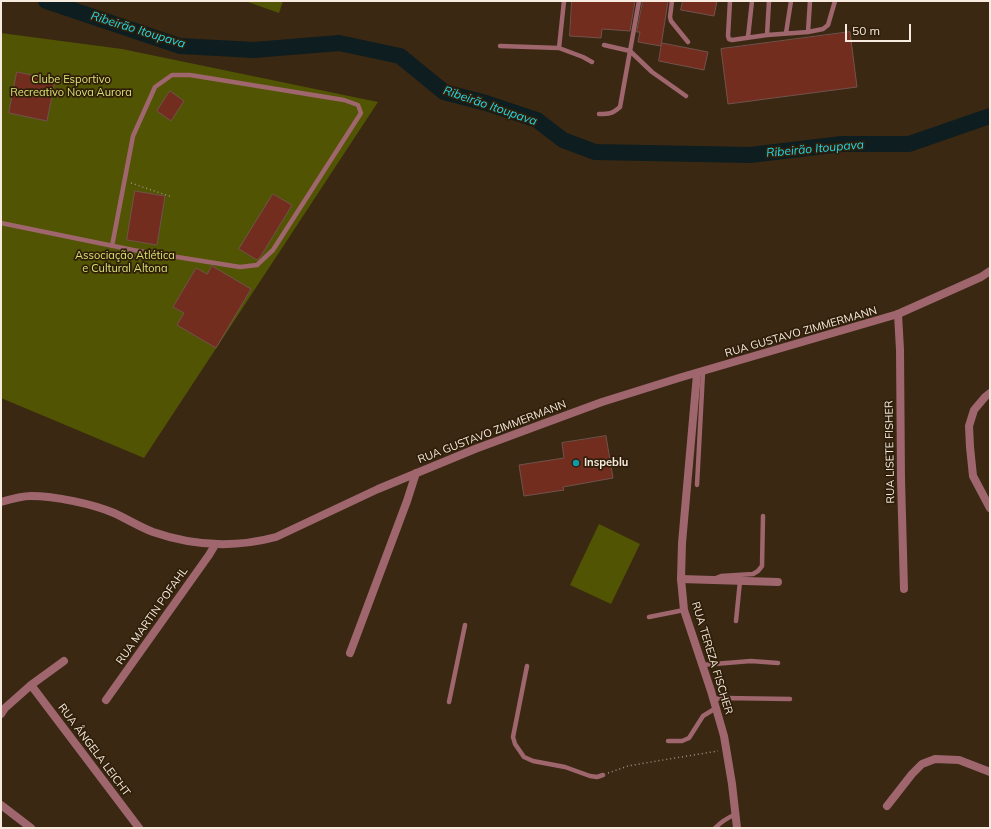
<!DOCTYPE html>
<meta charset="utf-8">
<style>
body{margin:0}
#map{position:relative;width:991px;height:829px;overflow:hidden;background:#3a2813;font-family:Mulish,sans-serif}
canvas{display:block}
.frame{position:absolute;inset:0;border:2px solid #f7ebdf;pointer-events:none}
.scale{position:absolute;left:845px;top:24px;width:66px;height:18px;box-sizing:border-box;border:2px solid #f7ebdf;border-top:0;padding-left:5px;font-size:12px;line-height:14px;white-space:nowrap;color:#f7ebdf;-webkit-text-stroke:3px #2f1e09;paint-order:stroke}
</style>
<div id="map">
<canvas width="991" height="829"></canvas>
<div class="frame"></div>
<div class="scale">50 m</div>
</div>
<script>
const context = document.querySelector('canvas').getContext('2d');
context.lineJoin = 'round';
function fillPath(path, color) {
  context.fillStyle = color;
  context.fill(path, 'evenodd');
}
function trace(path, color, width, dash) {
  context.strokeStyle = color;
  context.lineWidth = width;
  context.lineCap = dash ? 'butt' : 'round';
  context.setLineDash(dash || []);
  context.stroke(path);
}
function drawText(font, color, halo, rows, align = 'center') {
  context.font = font + ' Mulish,sans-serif';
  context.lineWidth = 3.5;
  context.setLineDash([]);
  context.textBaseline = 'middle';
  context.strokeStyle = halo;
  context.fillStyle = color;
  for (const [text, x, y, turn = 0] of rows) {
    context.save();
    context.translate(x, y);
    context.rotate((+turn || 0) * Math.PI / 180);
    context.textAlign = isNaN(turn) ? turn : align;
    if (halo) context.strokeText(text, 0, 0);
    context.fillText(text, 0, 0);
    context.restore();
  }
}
fillPath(new Path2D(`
 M245,1H283L279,13Z
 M1,33L122,49L378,102L144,458L1,398Z
 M599,524L640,544L611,604L570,585Z`), '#515402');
trace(new Path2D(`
 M46,1L180,46L254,50L339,43L400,56L444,92L486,103L537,120L563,140L595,152L750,155L842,144H909L990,116`), '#0e1d1f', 16);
const building = new Path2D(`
 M572,1H635L630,31L602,29L601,38L570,36Z
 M643,1H668L661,46L638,42L640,32H637Z
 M683,1H717L714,16L681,10Z
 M850,32L857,87L728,104L721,49Z
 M662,43L708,52L704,70L659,61Z
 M17,72L55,80L47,121L9,113Z
 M170,91L184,101L171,121L157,111Z
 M135,191L165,196L157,245L127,240Z
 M273,194L292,205L261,256L257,260L239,249Z
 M212,266L251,289L216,348L177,325L184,313L173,307L196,268L207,274Z
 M606,436L613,478L563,487L564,490L524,496L519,465L564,458L562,443Z`);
fillPath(building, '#732d1f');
trace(building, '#71524c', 1);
trace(new Path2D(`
 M131,183L172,197
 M608,773L628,766L657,761L718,751`), '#a09281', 1.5, [1, 3]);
trace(new Path2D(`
 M639,1L630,51L652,72L686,96
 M672,1L670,17L671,21L688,42
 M730,1L728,36L729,39L732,40L767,35L808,32L823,29L828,25L835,1
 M808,32L810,1
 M786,33L791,1
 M767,35L769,1
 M748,37L752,1
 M500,46L559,48L564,1
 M559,48L583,57L592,62
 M599,114C609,114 612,114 620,107L630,51L604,45
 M1,223L133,250L240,267L257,265L273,250L361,113L358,105L344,100L190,75H172L155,87L133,136L112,246
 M697,485L703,372
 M716,578L721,576L753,574L758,571L762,566L763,516
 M649,617L684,610
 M736,621L740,581
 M702,665L751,661L778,663
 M527,666L513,737L515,744L524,757L533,761L565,767L590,776L597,777L603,775
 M714,699L724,698L790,699
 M449,702L465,625
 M668,741H682L689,738L703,716L716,708
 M715,828C721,822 727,818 736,814`), '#9f666e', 4.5);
trace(new Path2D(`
 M898,314L900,350L901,479L904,589
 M990,393L985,397L974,410L969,426L970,447L973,476L990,508
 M681,579L778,582
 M350,653L407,501L416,473
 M31,685L139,828
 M106,700L209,555L215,545
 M1,714L5,708L31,685L64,661
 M1,805L31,828
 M887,806L912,774L922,764L935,759L959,760L990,772`), '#9f666e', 8);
trace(new Path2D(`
 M697,374L682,543L681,579L684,610L711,691L724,736L732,784L737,828
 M1,502C11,499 21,496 31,496C55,496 93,504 114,513C127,519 140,527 153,532C193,546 235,548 276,537L378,489L475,449L545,423L602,402L682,377L898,314L981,277L990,271`), '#9f666e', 8);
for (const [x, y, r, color] of [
 [576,463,4,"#0f9aa8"]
]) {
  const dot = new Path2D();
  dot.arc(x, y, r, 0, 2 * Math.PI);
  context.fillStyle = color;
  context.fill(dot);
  trace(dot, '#2f1e09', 1.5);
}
drawText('11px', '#dae174', '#2f1e09', [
 ["Clube Esportivo",71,80],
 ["Recreativo Nova Aurora",71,93],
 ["Associação Atlética",125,256],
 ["e Cultural Altona",125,269]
]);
drawText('11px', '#f7ebdf', '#2f1e09', [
 ["RUA GUSTAVO ZIMMERMANN",801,332,-16],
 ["RUA GUSTAVO ZIMMERMANN",492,432,-21],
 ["RUA LISETE FISHER",890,452,-91],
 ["RUA MARTIN POFAHL",152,616,-55],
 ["RUA TEREZA FISCHER",712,658,73],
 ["RUA ÂNGELA LEICHT",94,750,53]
]);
drawText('bold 11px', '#f7ebdf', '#2f1e09', [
 ["Inspeblu",584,463]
], 'left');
drawText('italic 12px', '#21d8e7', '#2f1e09', [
 ["Ribeirão Itoupava",138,30,17],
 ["Ribeirão Itoupava",490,106,19],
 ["Ribeirão Itoupava",815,149,-5]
]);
</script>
